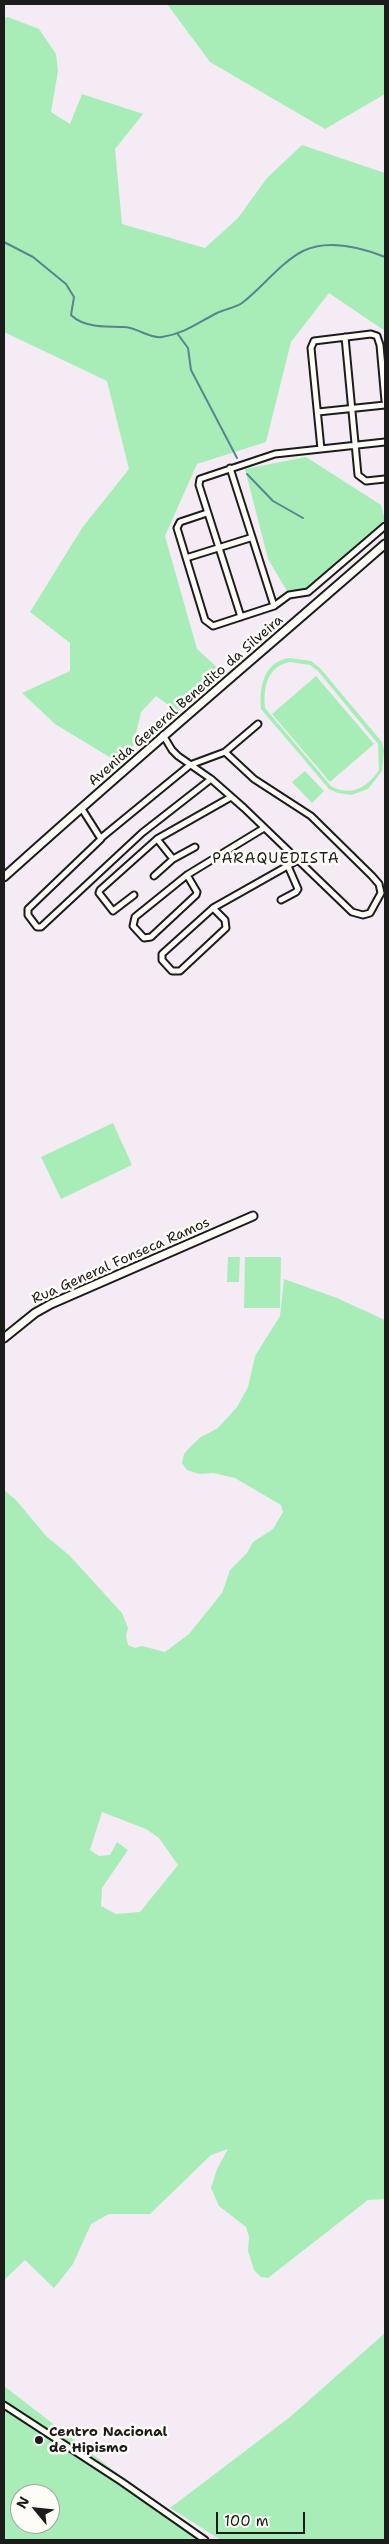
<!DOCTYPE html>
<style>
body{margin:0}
#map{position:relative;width:389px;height:2544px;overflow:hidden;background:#f4ebf5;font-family:"Shantell Sans",sans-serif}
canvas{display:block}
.frame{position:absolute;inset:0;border:5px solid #1c1c1c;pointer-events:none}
.north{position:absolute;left:10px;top:2484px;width:50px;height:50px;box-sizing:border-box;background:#fdfcf7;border:1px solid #a3a29f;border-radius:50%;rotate:298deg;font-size:14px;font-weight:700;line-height:20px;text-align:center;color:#1c1c1c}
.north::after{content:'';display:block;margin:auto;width:18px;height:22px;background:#1c1c1c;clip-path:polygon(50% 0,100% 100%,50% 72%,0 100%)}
.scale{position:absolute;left:216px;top:2512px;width:89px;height:22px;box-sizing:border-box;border:2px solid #1c1c1c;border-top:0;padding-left:6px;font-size:15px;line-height:18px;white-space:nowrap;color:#1c1c1c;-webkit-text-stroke:4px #fdfcf7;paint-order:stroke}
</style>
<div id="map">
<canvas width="389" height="2544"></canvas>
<div class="frame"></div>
<div class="north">N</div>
<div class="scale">100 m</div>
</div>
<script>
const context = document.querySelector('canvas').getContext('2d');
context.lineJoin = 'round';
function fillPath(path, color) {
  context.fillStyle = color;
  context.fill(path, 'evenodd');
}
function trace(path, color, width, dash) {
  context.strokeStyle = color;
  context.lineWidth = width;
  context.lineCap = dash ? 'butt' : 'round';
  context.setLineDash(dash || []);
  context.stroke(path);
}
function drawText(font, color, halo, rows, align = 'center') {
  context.font = font + ' "Shantell Sans",sans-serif';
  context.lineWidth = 5;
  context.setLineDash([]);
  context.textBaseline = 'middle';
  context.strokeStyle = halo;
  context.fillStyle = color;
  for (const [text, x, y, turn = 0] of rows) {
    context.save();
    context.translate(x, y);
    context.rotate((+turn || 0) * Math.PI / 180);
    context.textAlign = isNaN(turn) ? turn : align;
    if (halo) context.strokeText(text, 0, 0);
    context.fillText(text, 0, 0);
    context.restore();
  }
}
fillPath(new Path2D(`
 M167,4H385V94L325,129L210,62Z
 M8,17L39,29L56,54L58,71L51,112L70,124L82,94L143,114L115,149L122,224L205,248L238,218L267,178L302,145L385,173V331L329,293L291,342L266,442L197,464L165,536L197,649L220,670L194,692L178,712L156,696L141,712L133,747L116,761L55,724L22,693L70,671V643L30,612L82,528L129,469L107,381L4,332V18Z
 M306,457L381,505L385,520L311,586L301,590L287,591L268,559L245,469Z
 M289,658L311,661L320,668L382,742L384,750L382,771L368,789L351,795L338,793L329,789L261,709C259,687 264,662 289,658ZM290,662L310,665L318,671L378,744L379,770C367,788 351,797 331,786L265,708C263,688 267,666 290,662Z
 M316,676L374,744L330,782L272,714Z
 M305,771L324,791L312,803L292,782Z
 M113,1123L132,1165L61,1199L41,1157Z
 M228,1257H240L239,1282H227Z
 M245,1257H281L280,1308H244Z
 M284,1279L337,1298L385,1320V2199L368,2200L268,2278L261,2277L254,2270L248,2251L249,2237L246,2227L219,2206L211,2188L217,2169L228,2149L211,2155L150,2214H109L91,2224L73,2264L54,2288L25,2260L4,2280V1490L16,1500L47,1537L69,1555L122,1613L128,1628L126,1636L128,1645L135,1648L142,1646L165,1652L189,1634L222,1593L230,1570L247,1553L253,1542L273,1529L283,1512L281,1505L235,1478L213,1473L199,1474L187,1470L182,1463L184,1454L191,1446L201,1437L218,1428L237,1407L248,1387L255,1356L280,1316ZM102,1812L146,1829L159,1838L178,1865L140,1912L116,1914L101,1906L102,1888L128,1850L117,1842L110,1855L99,1856L90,1850Z
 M385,2333V2540H221L170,2508L290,2417Z
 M4,2386L204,2540H4ZM20,2494H50V2524H20Z`), '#a8edb8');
trace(new Path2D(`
 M4,242L33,257L66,284L74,297L71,315C84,328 108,327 125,327C138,328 150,339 162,337C186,333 197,323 217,313C225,309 235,308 242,303C263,287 280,263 303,251C328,239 362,248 385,257
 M177,333L188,348L191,370L237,458
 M247,474L273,501L303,518`), '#57868f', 2);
const street = new Path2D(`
 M345,337L358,475L366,481L385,479
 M318,412L385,405
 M321,449L311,348L314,341L371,334L377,336L380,345L385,401
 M230,468L274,606
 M207,513L180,522L177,528L205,620L213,626L274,606L289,595L308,592L385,526
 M186,558L250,538
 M241,617L199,485L200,479L275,454L385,442
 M163,735L172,750L178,756L211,779L244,808L352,912L363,915L370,913L381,893L379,884L372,876L311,816L254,779L225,752
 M82,809L101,839L28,909V915L37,927H41L142,833L211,779
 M101,838L190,765L225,752L258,724
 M157,839L173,859
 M187,875L197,892L196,895L151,937L144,938L133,926L135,917L187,875L264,828
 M154,876L173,859L195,847
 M134,895L113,911L99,893L100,890L157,839L231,797
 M281,900L296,892L298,889L288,866
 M213,908L225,920L226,928L180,971H172L162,960V954L213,908L298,860
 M4,2405L122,2482L205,2540`);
const secondary = new Path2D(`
 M4,877C129,764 258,655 385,544
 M4,1338L35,1313L51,1304L253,1216`);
trace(street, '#1c1c1c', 9);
trace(secondary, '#1c1c1c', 11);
trace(street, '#fdfcf7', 5);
trace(secondary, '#fdfcf7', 7);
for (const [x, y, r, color] of [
 [39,2440,5,"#1c1c1c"]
]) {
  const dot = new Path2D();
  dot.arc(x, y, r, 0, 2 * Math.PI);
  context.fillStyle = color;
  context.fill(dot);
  trace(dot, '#fdfcf7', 2);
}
drawText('14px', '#1c1c1c', '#fdfcf7', [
 ["Avenida General Benedito da Silveira",186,701,-41],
 ["Rua General Fonseca Ramos",121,1261,-24]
]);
drawText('bold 14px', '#1c1c1c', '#fdfcf7', [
 ["Centro Nacional",49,2432],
 ["de Hipismo",49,2448]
], 'left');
context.letterSpacing = '1px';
drawText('15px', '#1c1c1c', '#fdfcf7', [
 ["PARAQUEDISTA",276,859]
]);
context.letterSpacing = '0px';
</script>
